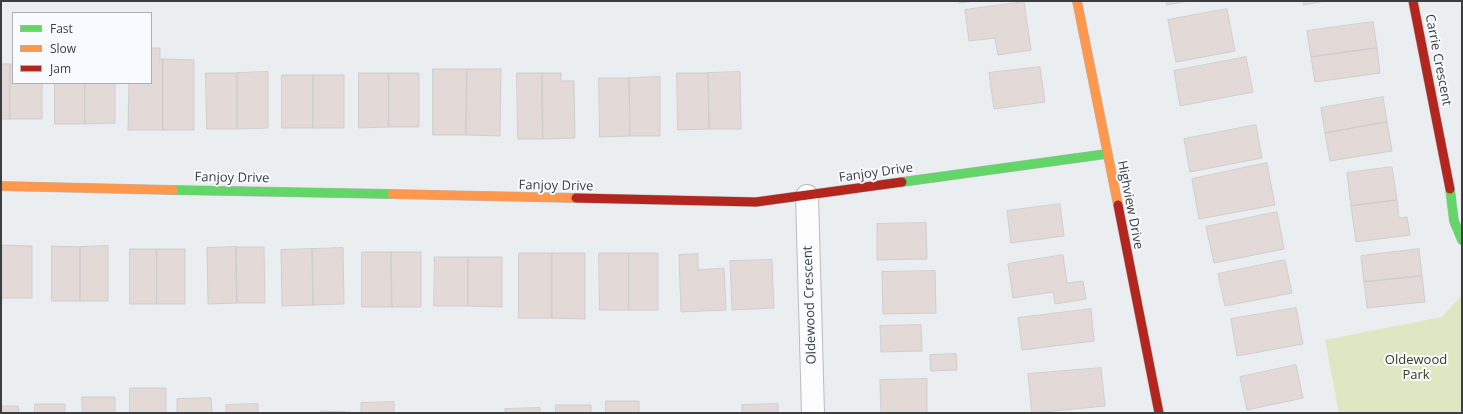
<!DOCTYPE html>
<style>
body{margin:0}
#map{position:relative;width:1463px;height:414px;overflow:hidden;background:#ebeef1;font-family:"Open Sans",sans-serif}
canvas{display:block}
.frame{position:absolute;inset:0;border:2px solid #3b3d40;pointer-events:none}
.legend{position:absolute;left:12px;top:12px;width:140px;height:72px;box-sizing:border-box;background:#f7fbff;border:1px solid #acafb3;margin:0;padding:5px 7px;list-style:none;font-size:12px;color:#3b3d40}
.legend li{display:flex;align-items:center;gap:8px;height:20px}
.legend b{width:20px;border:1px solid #acafb3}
</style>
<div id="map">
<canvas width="1463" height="414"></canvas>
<div class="frame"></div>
<ul class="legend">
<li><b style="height:5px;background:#63d668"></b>Fast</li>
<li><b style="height:5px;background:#ff974d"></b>Slow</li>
<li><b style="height:5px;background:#b3261e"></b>Jam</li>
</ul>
</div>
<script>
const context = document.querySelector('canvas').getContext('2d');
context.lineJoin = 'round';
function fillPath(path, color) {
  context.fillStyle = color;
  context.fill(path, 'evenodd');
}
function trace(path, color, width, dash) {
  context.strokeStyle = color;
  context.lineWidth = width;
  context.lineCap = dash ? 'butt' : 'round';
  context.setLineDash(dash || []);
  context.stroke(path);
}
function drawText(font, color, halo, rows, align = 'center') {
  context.font = font + ' "Open Sans",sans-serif';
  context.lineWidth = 4;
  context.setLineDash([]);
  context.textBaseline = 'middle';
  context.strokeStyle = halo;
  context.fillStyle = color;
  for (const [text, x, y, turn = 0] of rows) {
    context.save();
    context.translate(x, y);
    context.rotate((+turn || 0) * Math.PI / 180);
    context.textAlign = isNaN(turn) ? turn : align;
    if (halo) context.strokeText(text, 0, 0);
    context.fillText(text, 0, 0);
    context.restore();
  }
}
fillPath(new Path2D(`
 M1462,295V413H1339L1325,340L1442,317Z`), '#dde7c2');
const building = new Path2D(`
 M959,1H977L959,3Z
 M1166,1H1188L1167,5Z
 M1303,1H1325L1304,5Z
 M1024,2L1031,50L998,55L995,38L969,41L965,10Z
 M1227,9L1235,51L1176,62L1168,20Z
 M1373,22L1377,48L1311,57L1307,31Z
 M151,48H160V59H163V130H128L129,83H151Z
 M1377,48L1380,73L1315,82L1311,57Z
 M1246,57L1253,92L1180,106L1174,71Z
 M163,59L194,60V130H163Z
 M1,64H10V119H1Z
 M10,64H13V83H42V119H10Z
 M1040,67L1045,102L994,109L989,73Z
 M433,69H467L466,135H433Z
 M467,69H501L500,136L466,135Z
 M268,72V128L237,129V73Z
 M740,72L741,129H709L708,73Z
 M206,73H237V129H207Z
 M359,73H389V127L359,128Z
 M389,73H419V127H389Z
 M517,73H542L543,139H518Z
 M542,73H561V81H574L575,138L543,139Z
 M677,73H708L709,129L678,130Z
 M282,75H313V128H282Z
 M313,75H344V128H313Z
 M660,77V136H630L629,78Z
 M599,78H629L630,136L600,137Z
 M55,83H85V124H55Z
 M85,83H115V123L85,124Z
 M1383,97L1387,122L1325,133L1321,108Z
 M1387,122L1392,151L1330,161L1325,133Z
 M1256,125L1262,158L1190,172L1184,139Z
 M1267,163L1275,205L1199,219L1192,179Z
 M1392,167L1397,200L1351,206L1347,173Z
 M1397,200L1399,218L1407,217L1410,235L1356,242L1351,206Z
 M1060,204L1064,236L1011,243L1007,211Z
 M1277,212L1284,249L1214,263L1206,227Z
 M926,223L927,259L877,260V224Z
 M1,245H2V298H1Z
 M2,245L32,246V298H2Z
 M52,246L80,247V301H52Z
 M108,246V301H80V247Z
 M236,247L237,303L208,304L207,248Z
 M236,247H264L265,303H237Z
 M343,248L344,304L313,305L312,249Z
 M130,249H157V304H130Z
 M157,249H185V304H157Z
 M312,249L313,305L282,306L281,250Z
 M1419,249L1422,276L1364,282L1361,256Z
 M362,252H391L392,307H362Z
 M391,252H421V307H392Z
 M519,253H552V318H519Z
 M552,253H585V319L552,318Z
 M599,253H629V310H600Z
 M629,253H658V310H629Z
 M698,254V270L724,268L726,310L681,312L679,255Z
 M1063,255L1067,283L1083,281L1086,299L1055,304L1053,292L1013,298L1008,264Z
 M435,257H468V306H434Z
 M468,257H502V307L468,306Z
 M772,260L774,308L732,310L730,261Z
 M1285,260L1292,293L1225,306L1218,274Z
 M935,271L936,313L883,314L882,272Z
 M1422,276L1425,302L1367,308L1364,282Z
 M1296,308L1303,344L1237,356L1231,319Z
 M1091,309L1094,341L1022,350L1018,318Z
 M921,325L922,351L881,352L880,326Z
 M956,354L957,370L931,371L930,355Z
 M1296,365L1303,398L1247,410L1240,377Z
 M1101,368L1105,406L1032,413L1028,374Z
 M927,379V413H881L880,380Z
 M130,388H166V413H130Z
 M82,397H115V413H83Z
 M211,398L212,413H177V399Z
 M606,401H639V413H606Z
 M394,402V413H361V403Z
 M35,404H65V413H35Z
 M258,404V413H226V405Z
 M778,404V413H742V405Z
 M556,405H591V413H556Z
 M1,406H18L19,413H1Z
 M540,408V413H505V409Z
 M321,411L350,412V413H321Z`);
fillPath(building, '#e3dad7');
trace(building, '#cececf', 1);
const street = new Path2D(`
 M807,196L813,413`);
const fast = new Path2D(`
 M902,182L1106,154
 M1450,189L1454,221L1462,240
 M173,190L392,194`);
const slow = new Path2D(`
 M1077,1L1118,205
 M1,186L173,190
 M392,194L576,198`);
const jam = new Path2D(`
 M1413,1L1450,189
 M576,198L756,202L902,182
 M1118,205L1159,413`);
trace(street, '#b9bbbe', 24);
trace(fast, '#b9bbbe', 10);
trace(slow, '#b9bbbe', 10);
trace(jam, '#b9bbbe', 10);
trace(street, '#fcfcfd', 22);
trace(fast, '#63d668', 9);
trace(slow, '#ff974d', 9);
trace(jam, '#b3261e', 9);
drawText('13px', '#3b3d40', '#f7fbff', [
 ["Carrie Crescent",1438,60,79],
 ["Fanjoy Drive",876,173,-8],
 ["Fanjoy Drive",232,178,1],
 ["Fanjoy Drive",556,186,1],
 ["Highview Drive",1130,205,79],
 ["Oldewood Crescent",810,305,-92]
]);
drawText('13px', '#363d19', '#f7fbff', [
 ["Oldewood",1416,360],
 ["Park",1416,375]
]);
</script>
